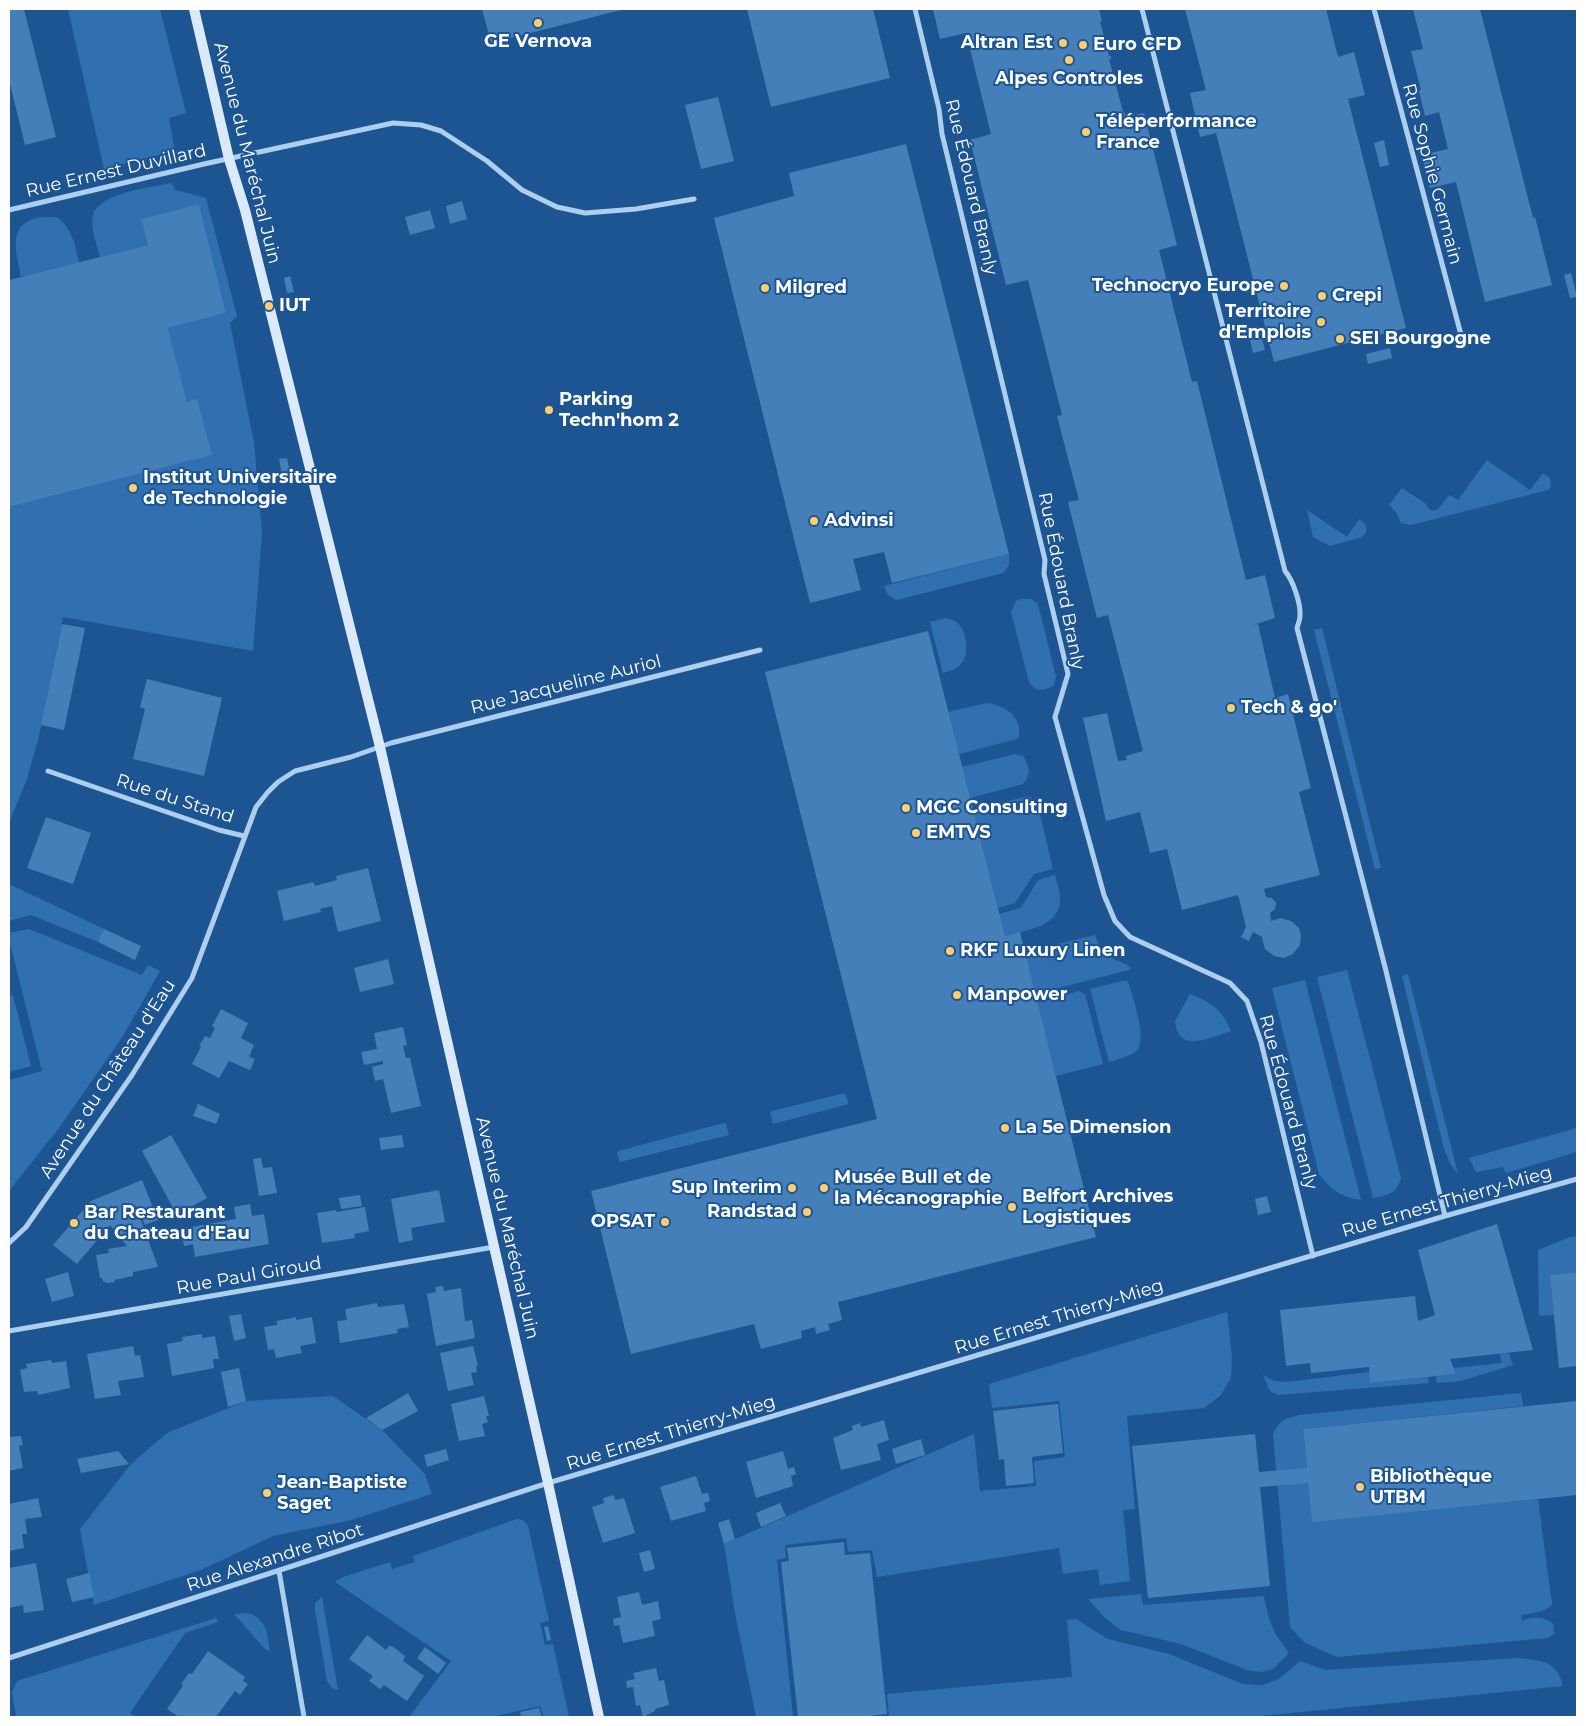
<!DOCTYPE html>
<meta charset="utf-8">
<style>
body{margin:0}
#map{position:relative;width:1586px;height:1726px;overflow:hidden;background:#1d5593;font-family:Montserrat,sans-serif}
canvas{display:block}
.frame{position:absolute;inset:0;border:10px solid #fff;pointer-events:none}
</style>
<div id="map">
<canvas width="1586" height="1726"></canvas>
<div class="frame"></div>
</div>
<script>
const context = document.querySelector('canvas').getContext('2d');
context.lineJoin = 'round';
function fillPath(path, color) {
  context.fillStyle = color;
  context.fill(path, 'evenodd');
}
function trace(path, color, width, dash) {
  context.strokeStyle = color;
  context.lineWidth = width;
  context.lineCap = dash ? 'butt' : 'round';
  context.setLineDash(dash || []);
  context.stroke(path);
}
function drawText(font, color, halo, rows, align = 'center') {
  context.font = font + ' Montserrat,sans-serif';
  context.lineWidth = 4;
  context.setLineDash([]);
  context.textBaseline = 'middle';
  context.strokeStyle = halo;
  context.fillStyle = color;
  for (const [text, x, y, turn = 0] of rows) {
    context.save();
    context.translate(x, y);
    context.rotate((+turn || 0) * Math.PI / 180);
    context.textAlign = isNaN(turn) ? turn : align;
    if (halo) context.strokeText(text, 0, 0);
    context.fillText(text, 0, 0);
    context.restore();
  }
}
fillPath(new Path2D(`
 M68,9H160L186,113L169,118L175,151L104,169Z
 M172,183L175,190L206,198L237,316L230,323L254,443L262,533L253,651L63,617L39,736L27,779L9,823V507L211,455L197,400L187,402L168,328L226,313L199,204L141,219L148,245L100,257C97,245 90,228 93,215C98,193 153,187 172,183Z
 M57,217C72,228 75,245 79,263L21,277C17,255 6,225 37,218C43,217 50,217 57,217Z
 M1487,460L1530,490L1543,473L1550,478L1551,487L1548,490L1411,525L1401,523L1396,512L1389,505L1402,488L1425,503L1429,509L1433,511L1437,510L1449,495L1458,500Z
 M1307,510L1347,537L1359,519L1366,525V533L1362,537L1330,546L1313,537Z
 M1009,554V565L1003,573L897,600L888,595L884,586Z
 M1021,599H1031L1038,604L1056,677L1054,685C1045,691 1035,693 1029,682L1011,612L1016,601Z
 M946,618C952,620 957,621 960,626C966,632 969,653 963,661C959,668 951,671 943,673L930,622Z
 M1322,628L1381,868L1375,869L1314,630Z
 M987,703C1006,706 1022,716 1019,737L1017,739L959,754L948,712Z
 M1015,754L1023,756C1029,765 1032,775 1023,784L970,798L962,767Z
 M1025,797H1030L1038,806L1053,869L1034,874L1015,903L998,908L973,809Z
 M1055,875C1057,883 1060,891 1060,898C1061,927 1026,930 1005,936L999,914L1021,908L1038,880Z
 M9,884L104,929L98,942L31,915L9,921Z
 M29,929L142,975L148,965L160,971L123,1036L59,1128L9,1191V1080L42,1071L9,939V933Z
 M1095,935C1099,947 1104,955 1116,960C1121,962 1126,964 1131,968L1129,970L1035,994L1025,952Z
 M1347,970L1401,1178C1397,1194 1388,1195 1373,1198L1317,977Z
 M1408,974L1458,1174L1451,1165L1444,1149L1402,976Z
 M1305,980L1361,1200C1339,1196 1333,1191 1319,1174L1272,988Z
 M1122,981H1127L1129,984C1133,999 1149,1042 1135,1052C1129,1057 1117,1059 1109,1062L1090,989Z
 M1079,991L1085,994L1103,1064L1056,1076L1037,1003Z
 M1190,994C1211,1002 1222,1009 1231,1031C1210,1037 1178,1055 1175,1021Z
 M13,995L31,1066L9,1072V996Z
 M845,1093L849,1104L773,1124L770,1113L772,1111Z
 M724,1123L726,1124L729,1135L620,1162L617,1153L618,1151Z
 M1577,1128V1152L1506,1173L1503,1167L1476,1172L1469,1158Z
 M1577,1236V1272L1550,1275L1554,1315L1539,1316L1538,1250L1570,1237Z
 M1227,1312L1232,1357L1231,1378L1221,1395L1204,1408L1127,1416L1135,1509L1123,1510L1130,1581L1100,1585L1098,1569L1063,1574L1059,1548L877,1577L872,1550L848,1552L846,1538L785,1545L786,1558L777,1560L793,1717H756L735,1613L724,1544L974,1434L980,1491L1036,1486L1034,1461L1065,1457L1059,1401L992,1408L989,1384Z
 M1509,1353L1513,1365L1460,1381L1437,1383L1436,1376L1456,1374L1454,1368L1502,1363L1500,1354Z
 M1369,1372L1371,1383L1428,1377L1429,1383L1278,1395L1270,1391L1263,1375L1274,1381L1287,1382Z
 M1521,1393L1523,1406L1303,1429L1312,1521L1538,1499L1552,1605C1542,1613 1533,1613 1521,1615L1522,1621C1534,1616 1542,1617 1553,1623L1554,1634L1547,1638L1337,1657L1305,1643L1290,1627L1273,1434C1280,1420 1284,1419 1299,1415Z
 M333,1396L382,1430L425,1474L432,1494L351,1520L273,1536L201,1570L94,1605L80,1529L131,1464L167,1433L246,1401Z
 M517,1519L523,1520L528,1526L549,1621L540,1623L545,1645L553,1644L569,1717H544L540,1706L492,1717H409L451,1661L335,1582L343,1577L390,1562L392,1569L415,1562L413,1556Z
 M1141,1594L1143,1605L1264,1596C1269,1622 1272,1631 1289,1653L1273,1669L1262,1672L1247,1670L1181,1644L1121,1630L1105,1618L1088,1599Z
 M322,1597L338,1690L332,1688L327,1681L315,1610V1603Z
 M249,1613C268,1621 267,1634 270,1652L264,1648L234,1614Z
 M216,1618L218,1622L185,1633L130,1713L136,1717H16L12,1692L17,1681Z
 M1076,1619L1108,1639L1169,1654L1243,1684L1263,1685L1279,1679L1300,1661L1325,1670L1518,1658C1541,1661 1556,1659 1563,1686L1251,1717H889L887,1694L1072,1677L1067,1620Z`), '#3070b1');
fillPath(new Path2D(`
 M9,9H24L56,137L25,145L9,80Z
 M482,9H625L491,43Z
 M747,9H873L890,78L771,107Z
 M933,9H1099L1102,21H1100L1104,37H1106V40H1104L1109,56H1111V59H1109L1123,112H1124L1126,117L1144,113L1177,245L1159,250L1192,382L1197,381L1246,580L1265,575L1275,618L1250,626L1258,624L1275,698L1288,694L1311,788L1299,792L1320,875L1264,889L1266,897L1272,898L1276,903L1275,909L1270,913L1271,921L1281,918L1291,921L1299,928L1301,935L1300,945L1293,954L1284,958L1274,956L1265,949L1262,937L1253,932L1249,941L1241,937L1246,927L1238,895L1182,910L1167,849L1150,853L1140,812L1106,821L1083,718L1107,713L1118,761L1127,760L1126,756L1143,751L1108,615L1097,618L1068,502L1079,500L1057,416L1062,415L1028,280L1006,285L970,140L991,134L966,33L940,39Z
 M1185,9H1326L1338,57L1354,52L1365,95L1348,99L1406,328L1274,362L1216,133L1200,137L1190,93L1206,90Z
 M1413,9H1480L1533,218L1535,217L1552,285L1485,302L1456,182L1430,188L1422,155L1448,149L1439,112L1425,116L1419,91L1421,90L1411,51L1423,49Z
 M718,97L734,161L701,169L685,105Z
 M1384,140L1389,165L1380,167L1374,143Z
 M906,144L1009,554L892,583L884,552L853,559L861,590L810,603L714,218L794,196L789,173Z
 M462,201L467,219L450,224L446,206Z
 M199,204L226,313L168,328L187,402L197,399L212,455L9,507V280L148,245L141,219Z
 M430,210L435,228L410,235L405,217Z
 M1571,273L1577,297L1570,298L1564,275Z
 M290,276L294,292L287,293L284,278Z
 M1259,329L1265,350L1253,353L1248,331Z
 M1390,348L1392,358L1368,364L1366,354Z
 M287,458L290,473L282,475L279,459Z
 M62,624L85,628L64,730L41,725Z
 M928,631L1005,936L1020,932L1096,1237L838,1302L842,1320L828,1324L830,1330L816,1334L815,1327L801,1331L802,1338L761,1349L754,1324L631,1354L591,1191L877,1119L765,672Z
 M147,679L222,698L204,776L133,759L145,709L140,707Z
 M46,817L91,833L73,884L27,868Z
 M368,868L381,921L338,932L332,906L320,909L321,912L284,921L277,891L313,882L315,886L337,880L336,876Z
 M104,929L141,946L135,960L98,942Z
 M388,959L394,984L360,992L354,968Z
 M221,1009L248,1023L241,1038L254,1045L249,1057L255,1059L250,1070L229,1061L219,1078L192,1064L201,1047L199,1046L205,1036L210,1038L215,1028L212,1026Z
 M403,1027L407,1045L403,1046L406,1058H410L421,1106L391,1113L383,1079L375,1081L372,1067L383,1064V1061L364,1065L361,1052L377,1049L374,1033Z
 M198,1104L220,1114L216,1124L193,1116Z
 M171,1135L207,1198L177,1215L142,1151Z
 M402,1135L404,1147L381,1150L379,1138Z
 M261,1158L263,1168L272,1167L277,1193L259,1196L253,1159Z
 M142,1180L158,1220L145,1225L134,1201L158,1267L133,1272V1276L114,1280L115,1282L107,1283L103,1281L102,1278H100L96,1255L109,1253L108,1249L127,1246L110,1225L77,1264L53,1245L91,1201Z
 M439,1190L445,1222L411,1228L413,1240L399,1243L391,1199Z
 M360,1195L362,1206L341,1209L339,1198Z
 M1267,1196L1271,1212L1258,1215L1255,1199Z
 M250,1204L252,1216L264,1214L269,1244L195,1257L193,1244L184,1246L181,1229L236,1219L234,1207Z
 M365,1207L369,1231L354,1234L355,1238L322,1243L317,1213L336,1210L337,1212Z
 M1497,1224L1533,1350L1450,1359L1456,1374L1370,1383L1369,1367L1311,1373L1310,1363L1286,1366L1280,1310L1415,1296L1418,1321L1435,1315L1418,1250Z
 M68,1272L74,1296L52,1302L45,1279Z
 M1577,1272V1366L1559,1368L1550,1275Z
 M443,1286L444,1291L461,1288L465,1321L472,1320L475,1338L436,1346L427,1294L436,1292L435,1287Z
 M377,1303L378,1307L404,1304L409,1327L397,1329L398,1333L340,1343L337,1321L347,1320L345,1309Z
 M241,1314L246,1338L234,1341L229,1316Z
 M296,1317V1320L312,1317L316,1343L300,1346L302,1353L276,1358L274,1349L268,1350L264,1327L277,1325V1321Z
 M202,1334V1338L215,1336L219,1359H213L214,1368L172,1376L167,1344L183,1341L182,1337Z
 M133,1346L135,1356L140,1355L144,1377L118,1381L121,1395L95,1399L87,1354Z
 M473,1346L478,1366H476L477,1372L471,1373L474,1385L448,1391L440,1353Z
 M51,1360L52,1363L66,1361L70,1388L38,1395L37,1391L24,1392L20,1370L27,1368L26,1364Z
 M239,1368L246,1401L228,1407L221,1372Z
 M408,1393L418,1411L382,1430L366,1418Z
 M484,1396L489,1416H486L488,1422L482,1424L485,1436L459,1441L451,1404Z
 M1577,1401V1495L1312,1522L1308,1483L1260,1487L1270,1586L1148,1598L1132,1446L1255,1434L1259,1472L1307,1468L1303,1429Z
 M1058,1404L1063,1453L1032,1457L1034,1483L1006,1486L1004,1459L999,1460L993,1411Z
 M884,1420L889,1440L877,1444L881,1460L841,1470L833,1438L853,1430L852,1426L860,1423L861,1427Z
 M21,1436L23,1445L19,1446L23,1468L9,1471V1437Z
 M921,1439L925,1455L896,1464L892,1449Z
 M446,1449L449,1460L427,1467L424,1455Z
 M118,1451L129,1464L81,1473L77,1459Z
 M783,1451L788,1469L794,1467L796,1474L791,1476L793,1486L756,1498L746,1462Z
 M696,1476L702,1494L708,1493L710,1501L704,1503L706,1511L671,1521L660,1487Z
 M614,1495L615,1500L624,1498L635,1533L603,1543L592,1507L604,1503L603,1498Z
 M38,1498L42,1517L25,1519L27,1534H22L24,1548L9,1551V1504Z
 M780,1503L786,1516L761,1527L756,1513Z
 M729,1519L735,1539L724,1544L718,1523Z
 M844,1542L845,1555L870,1553L887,1714L862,1717H798L781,1562L789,1561L787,1548Z
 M650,1550L655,1569L644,1572L639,1553Z
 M36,1563L44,1610L24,1613L23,1605L9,1608V1568Z
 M89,1573L94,1597L72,1602L66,1579Z
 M639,1592L642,1605L658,1601L661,1619L652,1621L655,1636L623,1643L619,1625L614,1626L613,1619L621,1617L617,1597Z
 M548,1626L551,1640L547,1641L544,1627Z
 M367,1635L386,1650L389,1646H392L405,1656L403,1661L424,1676L407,1701L384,1685L380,1689L369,1681L373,1676L349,1659Z
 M425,1647L446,1663L438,1674L417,1658Z
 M208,1651L245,1677L243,1681L248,1684L240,1695L235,1691L216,1717H179L167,1709L183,1686L181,1684L189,1673L192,1674Z
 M656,1668L659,1681L664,1680L669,1705L655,1709V1711L643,1717L640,1705L636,1706L633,1687L627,1688L626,1681L635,1679L633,1673Z
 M539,1708L542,1717H521L520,1712Z`), '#457fba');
trace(new Path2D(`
 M915,9L939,109L942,134L1045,560L1044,574L1068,674L1055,717L1104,895L1115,921L1130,937L1230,983L1247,1001L1261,1042L1313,1256
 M1142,9L1285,571C1293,580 1301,604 1300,616C1300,620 1298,624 1297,628L1385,967L1445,1216
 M1374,9L1464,346
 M9,210L204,164L393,123L421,125L441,131L487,161L522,190L557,207L585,213L636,209L694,199
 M48,771L219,830L244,836
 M9,1243L26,1227L132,1075L192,978L256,807L268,792L278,782L295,771L351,757L391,743L760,650
 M9,1331L494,1247
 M279,1571L304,1717
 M9,1658L548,1483L1445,1216L1577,1179`), '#aeceee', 5);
trace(new Path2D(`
 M194,9L229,159L245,210L380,747L548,1483L599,1717`), '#dbeafa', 10);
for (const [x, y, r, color] of [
 [538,23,5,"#fece6d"],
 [1063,43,5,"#fece6d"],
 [1083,45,5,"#fece6d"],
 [1069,60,5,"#fece6d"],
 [1086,132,5,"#fece6d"],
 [1284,286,5,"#fece6d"],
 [765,288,5,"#fece6d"],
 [1322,296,5,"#fece6d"],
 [269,306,5,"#fece6d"],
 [1321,322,5,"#fece6d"],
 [1340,339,5,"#fece6d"],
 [549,410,5,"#fece6d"],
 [133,488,5,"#fece6d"],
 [814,521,5,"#fece6d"],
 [1231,708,5,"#fece6d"],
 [906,808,5,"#fece6d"],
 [916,833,5,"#fece6d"],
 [950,951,5,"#fece6d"],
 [957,995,5,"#fece6d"],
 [1005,1128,5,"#fece6d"],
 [792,1188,5,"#fece6d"],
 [824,1188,5,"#fece6d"],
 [1012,1207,5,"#fece6d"],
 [807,1212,5,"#fece6d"],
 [665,1222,5,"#fece6d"],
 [74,1223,5,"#fece6d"],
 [1360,1487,5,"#fece6d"],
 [267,1493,5,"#fece6d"]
]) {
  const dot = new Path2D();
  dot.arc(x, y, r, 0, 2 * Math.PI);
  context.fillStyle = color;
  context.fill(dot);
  trace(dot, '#1d5593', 2);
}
drawText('bold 18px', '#fff', '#1d5593', [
 ["GE Vernova",538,42,"center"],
 ["Altran Est",1053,43,"right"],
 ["Euro CFD",1093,45],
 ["Alpes Controles",1069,79,"center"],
 ["Téléperformance",1096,122],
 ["France",1096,143],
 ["Technocryo Europe",1274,286,"right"],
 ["Milgred",775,288],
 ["Crepi",1332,296],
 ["IUT",279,306],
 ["Territoire",1311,312,"right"],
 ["d'Emplois",1311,333,"right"],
 ["SEI Bourgogne",1350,339],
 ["Parking",559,400],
 ["Techn'hom 2",559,421],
 ["Institut Universitaire",143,478],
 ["de Technologie",143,499],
 ["Advinsi",824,521],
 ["Tech & go'",1241,708],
 ["MGC Consulting",916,808],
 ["EMTVS",926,833],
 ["RKF Luxury Linen",960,951],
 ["Manpower",967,995],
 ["La 5e Dimension",1015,1128],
 ["Musée Bull et de",834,1178],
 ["la Mécanographie",834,1199],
 ["Sup Interim",782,1188,"right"],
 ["Belfort Archives",1022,1197],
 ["Logistiques",1022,1218],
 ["Randstad",797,1212,"right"],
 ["Bar Restaurant",84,1213],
 ["du Chateau d'Eau",84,1234],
 ["OPSAT",655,1222,"right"],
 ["Bibliothèque",1370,1477],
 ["UTBM",1370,1498],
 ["Jean-Baptiste",277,1483],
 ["Saget",277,1504]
], 'left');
drawText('18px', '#fff', '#1d5593', [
 ["Avenue du Maréchal Juin",247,153,76],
 ["Rue Ernest Duvillard",116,171,-13],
 ["Rue Sophie Germain",1432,174,75],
 ["Rue Édouard Branly",971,187,77],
 ["Rue Édouard Branly",1061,581,79],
 ["Rue Jacqueline Auriol",566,685,-14],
 ["Rue du Stand",175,799,18],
 ["Avenue du Château d'Eau",108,1079,-57],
 ["Rue Édouard Branly",1288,1102,75],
 ["Rue Ernest Thierry-Mieg",1447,1202,-16],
 ["Avenue du Maréchal Juin",507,1228,77],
 ["Rue Paul Giroud",249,1276,-10],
 ["Rue Ernest Thierry-Mieg",1059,1317,-17],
 ["Rue Ernest Thierry-Mieg",671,1433,-17],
 ["Rue Alexandre Ribot",275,1558,-18]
]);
</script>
